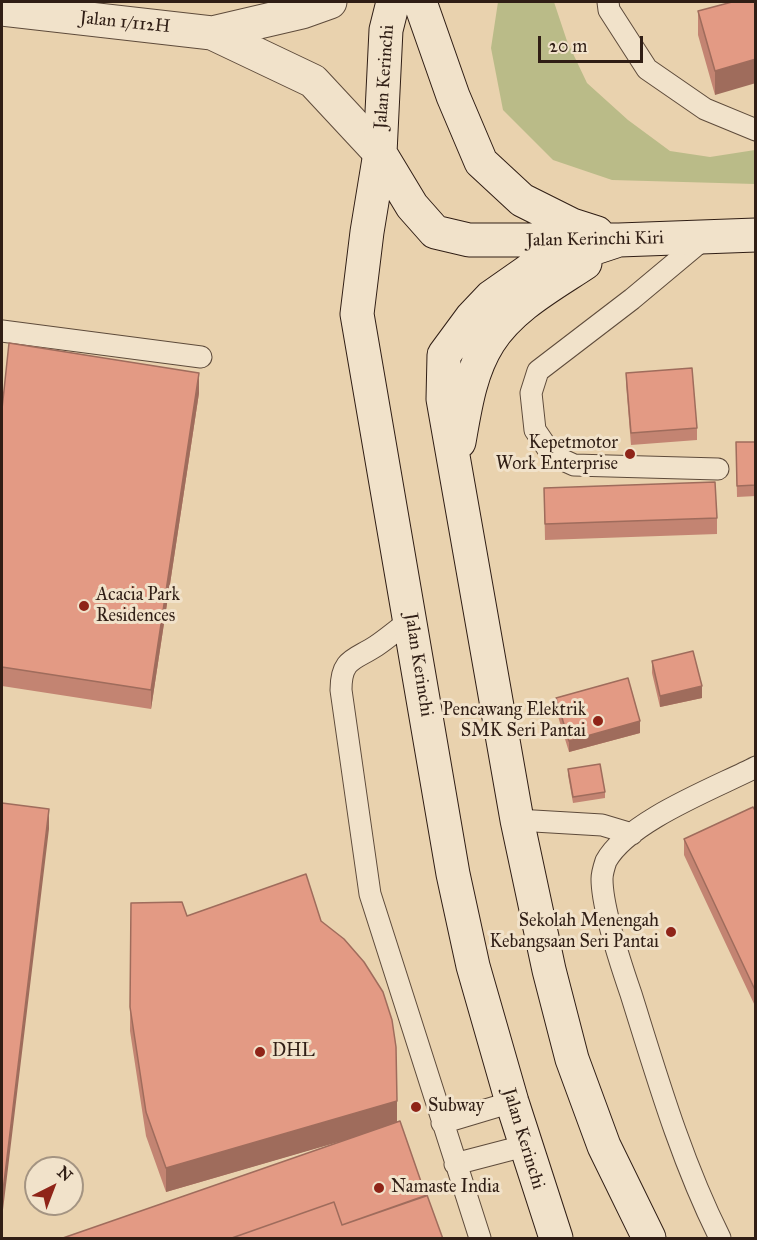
<!DOCTYPE html>
<style>
body{margin:0}
#map{position:relative;width:757px;height:1240px;overflow:hidden;background:#e9d2ae;font-family:"IM FELL Great Primer",serif}
canvas{display:block}
.frame{position:absolute;inset:0;border:3px solid #301e15;pointer-events:none}
.north{position:absolute;left:24px;top:1156px;width:60px;height:60px;box-sizing:border-box;background:#f1e2ca;border:2px solid #a49482;border-radius:50%;rotate:42deg;font-size:16px;font-weight:700;line-height:24px;text-align:center;color:#301e15}
.north::after{content:'';display:block;margin:auto;width:21px;height:27px;background:#8f2418;clip-path:polygon(50% 0,100% 100%,50% 72%,0 100%)}
.scale{position:absolute;left:538px;top:36px;width:105px;height:27px;box-sizing:border-box;border:3px solid #301e15;border-top:0;padding-left:8px;font-size:18px;line-height:21px;white-space:nowrap;color:#301e15;-webkit-text-stroke:4px #f1e2ca;paint-order:stroke}
</style>
<div id="map">
<canvas width="757" height="1240"></canvas>
<div class="frame"></div>
<div class="north">N</div>
<div class="scale">20 m</div>
</div>
<script>
const context = document.querySelector('canvas').getContext('2d');
context.lineJoin = 'round';
function fillPath(path, color) {
  context.fillStyle = color;
  context.fill(path, 'evenodd');
}
function trace(path, color, width, dash) {
  context.strokeStyle = color;
  context.lineWidth = width;
  context.lineCap = dash ? 'butt' : 'round';
  context.setLineDash(dash || []);
  context.stroke(path);
}
function drawText(font, color, halo, rows, align = 'center') {
  context.font = font + ' "IM FELL Great Primer",serif';
  context.lineWidth = 6;
  context.setLineDash([]);
  context.textBaseline = 'middle';
  context.strokeStyle = halo;
  context.fillStyle = color;
  for (const [text, x, y, turn = 0] of rows) {
    context.save();
    context.translate(x, y);
    context.rotate((+turn || 0) * Math.PI / 180);
    context.textAlign = isNaN(turn) ? turn : align;
    if (halo) context.strokeText(text, 0, 0);
    context.fillText(text, 0, 0);
    context.restore();
  }
}
fillPath(new Path2D(`
 M498,2H554L567,41L587,83L628,120L670,151L710,157L755,150V184L612,180L553,160L503,110L491,48Z`), '#babb88');
const lane = new Path2D(`
 M608,2L609,10L647,69L705,109L756,130
 M705,238L632,299L538,371L531,393L535,430L552,455L574,465L718,469
 M2,331L201,357
 M411,620C399,628 388,638 376,646C355,660 341,658 341,690L370,894L480,1238
 M517,820L602,825L632,834
 M442,1123L512,1102
 M455,1164L524,1146
 M720,1238C681,1160 657,1077 631,994C621,965 602,908 602,879C602,873 604,867 606,861C628,821 715,788 756,767`);
const street = new Path2D(`
 M2,9L212,33L313,81L380,153
 M212,33L302,12L330,2`);
const secondary = new Path2D(`
 M393,2L386,30L380,153L367,232L357,314L453,874L473,966L512,1102L556,1238
 M420,2L453,96L481,162L522,200L572,225L597,233
 M380,153L412,206L435,232L469,240H619L756,235
 M619,240L531,269L491,297L472,317L444,355L443,399L517,820L549,970L572,1059L604,1146L649,1238
 M459,442C465,408 470,372 489,342C511,307 552,285 585,263`);
trace(lane, '#5e4b3b', 23);
trace(street, '#5e4b3b', 35);
trace(secondary, '#301e15', 35);
trace(lane, '#f1e2ca', 21);
trace(street, '#f1e2ca', 33);
trace(secondary, '#f1e2ca', 33);
fillPath(new Path2D(`
 M732,2L715,95L698,35V11Z
 M626,373L697,428V440L631,445L626,384Z
 M199,393L151,709L2,686V409Z
 M736,442H756V496L737,497Z
 M544,488L717,518V534L545,540Z
 M652,661L702,698L660,707L652,673Z
 M556,698L640,733L569,752L556,710Z
 M568,769L605,792V798L573,803L568,775Z
 M756,812V1008L684,855V839Z
 M131,903L187,916L321,921L397,1122L443,1239L337,1142L166,1192L146,1136L130,1031Z`), '#c38472');
fillPath(new Path2D(`
 M756,59V83L715,95V71Z
 M199,373V393L151,709V690Z
 M702,686V698L660,707V696Z
 M640,721V733L569,752V741Z
 M49,809V829L2,1218V1199Z
 M397,1101V1125L166,1192V1168Z`), '#9f6c5c');
const building = new Path2D(`
 M732,2H756V59L715,71L698,11Z
 M9,343L199,373L151,690L2,667V409Z
 M692,368L697,428L631,433L626,373Z
 M736,442H756V485L737,486Z
 M715,482L717,518L545,524L544,488Z
 M693,651L702,686L660,696L652,661Z
 M628,678L640,721L569,741L556,698Z
 M600,764L605,792L573,797L568,769Z
 M2,803L49,809L2,1199Z
 M753,807L756,812V992L684,839Z
 M306,874L321,921L344,939L364,962L383,992L392,1020L396,1047L397,1101L166,1168L146,1112L130,1007L131,903L182,902L187,916Z
 M400,1121L426,1196L342,1225L334,1202L229,1239H60Z
 M427,1195L443,1239H229L334,1202L342,1225Z`);
fillPath(building, '#e39a84');
trace(building, '#9f6c5c', 1.5);
for (const [x, y, r, color] of [
 [630,454,6,"#8f2418"],
 [84,606,6,"#8f2418"],
 [598,721,6,"#8f2418"],
 [671,932,6,"#8f2418"],
 [260,1052,6,"#8f2418"],
 [416,1107,6,"#8f2418"],
 [379,1188,6,"#8f2418"]
]) {
  const dot = new Path2D();
  dot.arc(x, y, r, 0, 2 * Math.PI);
  context.fillStyle = color;
  context.fill(dot);
  trace(dot, '#f1e2ca', 2);
}
drawText('18px', '#301e15', '#f1e2ca', [
 ["Jalan 1/112H",125,23,6],
 ["Jalan Kerinchi",385,77,-86],
 ["Jalan Kerinchi Kiri",595,240,-1],
 ["Jalan Kerinchi",418,665,81],
 ["Jalan Kerinchi",523,1139,73]
]);
drawText('18px', '#301e15', '#f1e2ca', [
 ["Kepetmotor",618,444,"right"],
 ["Work Enterprise",618,465,"right"],
 ["Acacia Park",96,596],
 ["Residences",96,617],
 ["Pencawang Elektrik",586,711,"right"],
 ["SMK Seri Pantai",586,732,"right"],
 ["Sekolah Menengah",659,922,"right"],
 ["Kebangsaan Seri Pantai",659,943,"right"],
 ["DHL",272,1052],
 ["Subway",428,1107],
 ["Namaste India",391,1188]
], 'left');
</script>
